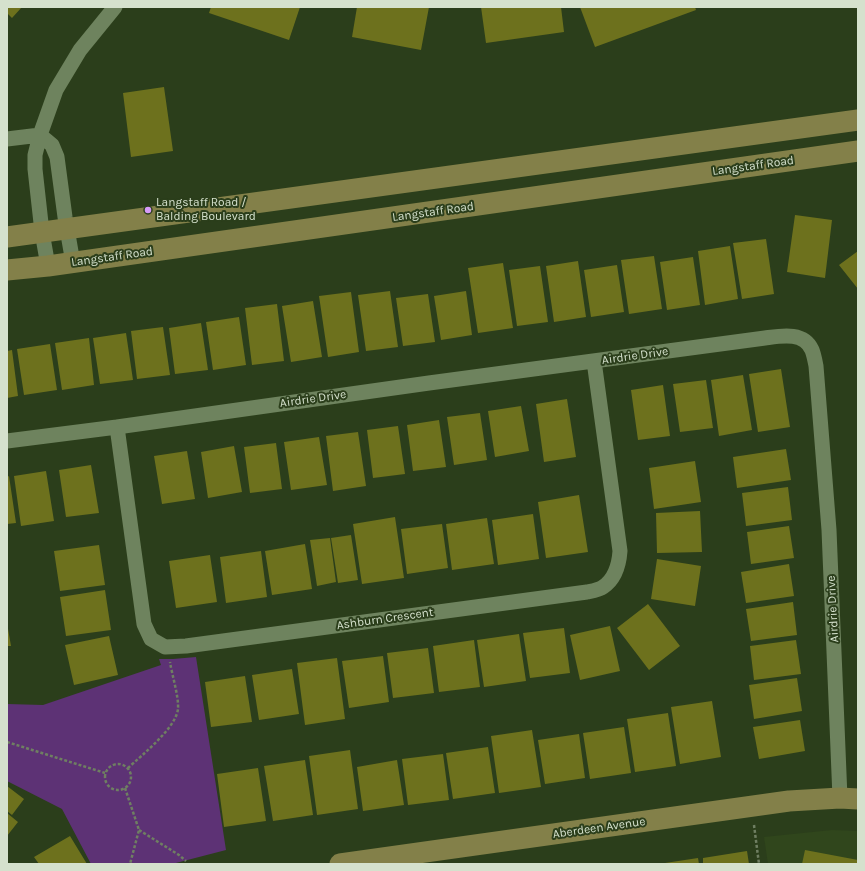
<!DOCTYPE html>
<style>
body{margin:0}
#map{position:relative;width:865px;height:871px;overflow:hidden;background:#2b3e1b;font-family:Karla,sans-serif}
canvas{display:block}
.frame{position:absolute;inset:0;border:8px solid #d5e1cd;pointer-events:none}
</style>
<div id="map">
<canvas width="865" height="871"></canvas>
<div class="frame"></div>
</div>
<script>
const context = document.querySelector('canvas').getContext('2d');
context.lineJoin = 'round';
function fillPath(path, color) {
  context.fillStyle = color;
  context.fill(path, 'evenodd');
}
function trace(path, color, width, dash) {
  context.strokeStyle = color;
  context.lineWidth = width;
  context.lineCap = dash ? 'butt' : 'round';
  context.setLineDash(dash || []);
  context.stroke(path);
}
function drawText(font, color, halo, rows, align = 'center') {
  context.font = font + ' Karla,sans-serif';
  context.lineWidth = 4;
  context.setLineDash([]);
  context.textBaseline = 'middle';
  context.strokeStyle = halo;
  context.fillStyle = color;
  for (const [text, x, y, turn = 0] of rows) {
    context.save();
    context.translate(x, y);
    context.rotate((+turn || 0) * Math.PI / 180);
    context.textAlign = isNaN(turn) ? turn : align;
    if (halo) context.strokeText(text, 0, 0);
    context.fillText(text, 0, 0);
    context.restore();
  }
}
fillPath(new Path2D(`
 M832,830L858,831V864H768L764,837Z`), '#30461c');
fillPath(new Path2D(`
 M196,657L226,850L172,864H91L62,809L7,781V704L43,705L161,665L159,659H173Z`), '#5d3275');
fillPath(new Path2D(`
 M7,7H22L12,18L7,13Z
 M211,7H300L289,40L209,13Z
 M357,7H429L421,50L352,37Z
 M481,7H561L564,32L486,43Z
 M580,7H695L696,10L595,47Z
 M164,87L173,151L131,157L123,93Z
 M795,215L832,220L825,278L787,272Z
 M766,239L774,294L742,299L733,243Z
 M730,246L738,299L705,305L698,251Z
 M858,251V289L839,265Z
 M654,256L662,309L629,314L621,260Z
 M693,257L700,305L667,310L660,262Z
 M578,261L586,317L554,322L546,266Z
 M503,263L513,328L478,333L468,268Z
 M617,265L624,312L591,317L584,270Z
 M540,266L548,322L517,326L509,270Z
 M390,291L398,347L366,351L358,295Z
 M466,291L472,335L441,340L434,296Z
 M351,292L359,352L328,357L319,296Z
 M428,294L435,342L403,346L396,298Z
 M313,301L322,357L291,362L282,306Z
 M277,304L284,361L252,365L245,308Z
 M239,317L246,365L213,370L206,322Z
 M201,323L208,370L175,374L169,328Z
 M163,327L170,375L137,379L131,331Z
 M126,333L133,380L100,384L93,338Z
 M89,338L94,385L62,390L55,343Z
 M50,344L57,390L24,395L17,349Z
 M12,350L18,396L7,398V351Z
 M781,369L790,427L758,432L749,374Z
 M743,375L752,430L719,436L711,380Z
 M706,380L713,428L680,432L673,384Z
 M663,385L670,436L638,440L631,390Z
 M567,399L576,457L544,462L536,404Z
 M521,406L529,451L495,457L488,411Z
 M480,413L487,460L454,465L447,417Z
 M439,420L446,467L413,471L407,425Z
 M398,426L405,474L373,478L367,430Z
 M358,432L366,486L333,491L326,436Z
 M319,437L327,485L291,490L284,442Z
 M276,443L282,489L250,493L244,447Z
 M234,446L242,492L208,498L201,452Z
 M786,449L791,480L737,488L733,457Z
 M187,451L195,499L162,504L154,456Z
 M695,461L701,502L654,509L649,468Z
 M91,465L99,513L66,517L59,470Z
 M46,471L54,521L21,526L14,476Z
 M9,476L16,523L7,524V477Z
 M788,487L792,520L746,526L742,493Z
 M579,495L588,552L546,558L538,502Z
 M700,511L702,552L657,553L656,513Z
 M533,514L539,559L498,565L492,520Z
 M395,517L404,578L362,584L353,524Z
 M487,518L494,564L452,570L446,524Z
 M442,524L448,568L407,574L401,529Z
 M789,526L794,558L751,564L747,532Z
 M351,535L358,580L338,583L331,538Z
 M330,538L336,582L317,586L310,540Z
 M305,544L312,589L272,595L265,551Z
 M99,545L105,585L60,591L54,551Z
 M261,551L267,597L226,603L220,557Z
 M210,555L217,602L176,608L169,561Z
 M657,559L701,566L695,606L651,599Z
 M789,564L794,596L746,603L741,572Z
 M105,590L111,630L66,636L60,597Z
 M793,602L797,635L751,641L746,609Z
 M648,604L680,646L649,670L617,628Z
 M7,623L11,646H7Z
 M610,626L620,671L580,680L570,635Z
 M564,628L570,673L530,678L523,633Z
 M519,634L526,681L484,687L477,640Z
 M109,636L118,675L74,685L65,645Z
 M474,640L480,687L439,692L433,646Z
 M796,640L801,674L754,680L750,646Z
 M428,648L434,693L393,698L387,653Z
 M383,656L389,702L349,708L342,661Z
 M337,658L345,719L305,725L297,663Z
 M292,669L299,714L259,720L252,675Z
 M245,676L252,722L211,727L205,682Z
 M797,678L802,711L754,719L749,685Z
 M712,701L721,757L680,764L671,707Z
 M668,713L676,766L635,772L627,719Z
 M800,720L805,751L759,759L753,727Z
 M624,727L631,773L590,779L583,733Z
 M532,730L541,787L499,793L491,736Z
 M579,734L585,778L545,784L538,740Z
 M488,747L495,793L453,799L446,753Z
 M350,750L358,809L317,815L309,756Z
 M443,754L449,800L408,805L402,759Z
 M305,760L313,815L273,821L264,766Z
 M397,760L404,805L363,811L357,767Z
 M258,768L266,821L224,827L217,774Z
 M7,786L24,799L12,815L7,811Z
 M7,813L18,822L7,836Z
 M70,836L87,864H39L34,857Z
 M805,850L858,860V864H802Z
 M747,851L749,864H703V858Z
 M698,858L699,864H665V863Z`), '#6d711d');
trace(new Path2D(`
 M7,742L105,773
 M105 777a13 13 0 1 1 26 0a13 13 0 1 1-26 0Z
 M128,768C142,755 176,728 178,709C179,697 172,675 170,662
 M125,788L139,830L130,864
 M754,825L759,864
 M139,830L179,855L186,861`), '#6f7f62', 2.5, [3, 2]);
trace(new Path2D(`
 M40,135L52,145L57,157L65,217L73,263
 M7,139L40,135
 M48,266L42,232L35,169V155L40,135L56,90L80,50L115,7
 M117,427L144,624L151,639L165,647L186,646L587,592C592,591 599,590 603,587C615,579 619,565 620,551L594,361
 M7,441L117,427L429,383L765,338C780,336 804,331 812,350C814,355 815,361 816,366L829,530L840,798`), '#6e835e', 15);
trace(new Path2D(`
 M7,237L858,120
 M7,270L48,266L858,151
 M340,864L789,801L840,798L858,799`), '#838049', 21);
for (const [x, y, r, color] of [
 [148,210,4,"#d69bf9"]
]) {
  const dot = new Path2D();
  dot.arc(x, y, r, 0, 2 * Math.PI);
  context.fillStyle = color;
  context.fill(dot);
  trace(dot, '#2b3e1b', 1.5);
}
drawText('12px', '#d5e1cd', '#2b3e1b', [
 ["Langstaff Road",753,166,-8],
 ["Langstaff Road",433,212,-8],
 ["Langstaff Road",112,257,-8],
 ["Airdrie Drive",635,356,-8],
 ["Airdrie Drive",313,399,-8],
 ["Airdrie Drive",833,609,-93],
 ["Ashburn Crescent",385,619,-8],
 ["Aberdeen Avenue",599,828,-8]
]);
drawText('12px', '#d5e1cd', '#2b3e1b', [
 ["Langstaff Road /",156,203],
 ["Balding Boulevard",156,217]
], 'left');
</script>
